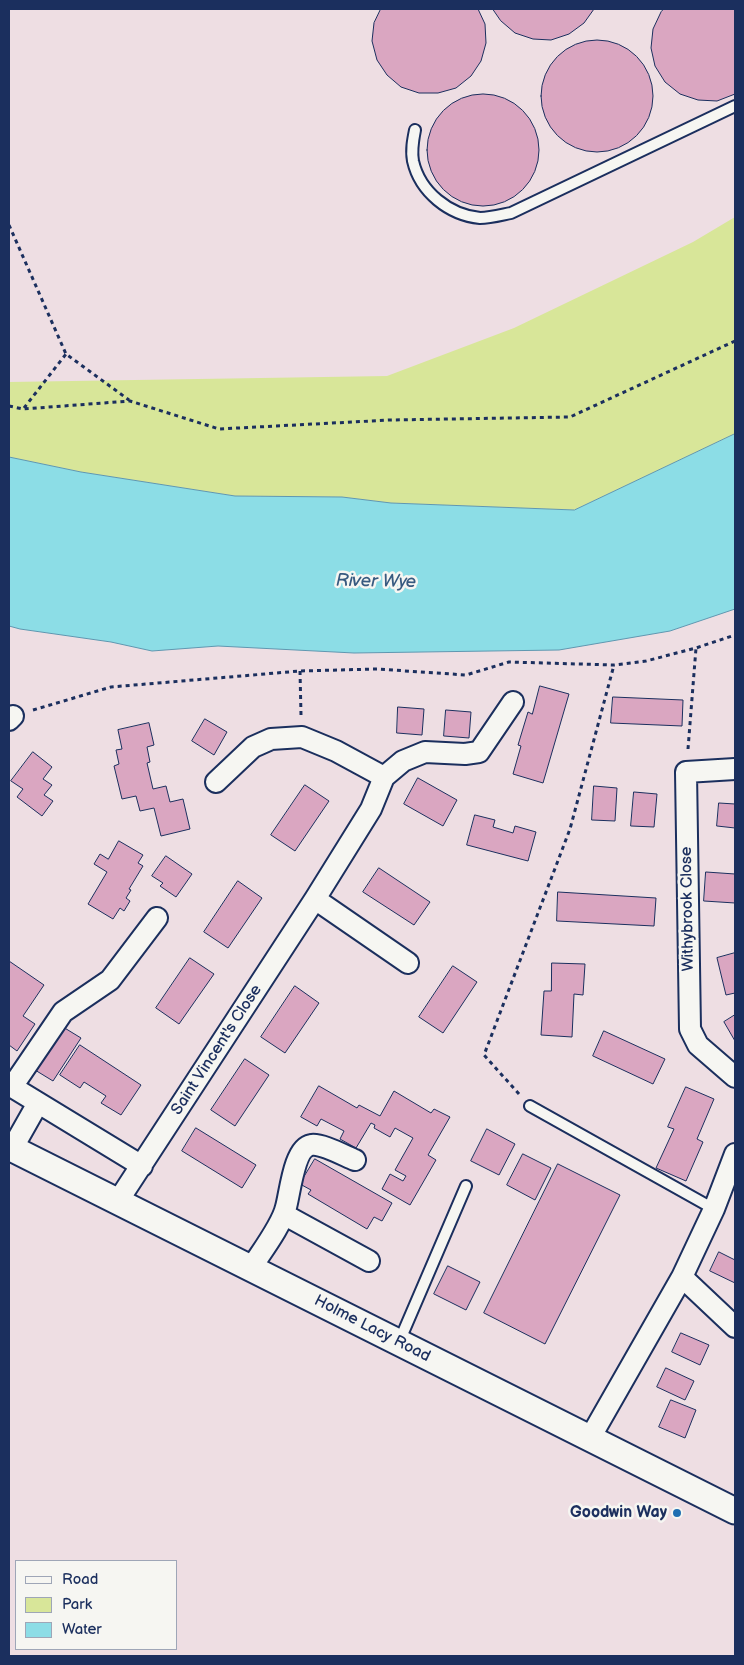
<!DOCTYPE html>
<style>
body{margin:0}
#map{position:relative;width:744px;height:1665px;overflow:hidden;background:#eedee3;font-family:"Balsamiq Sans",sans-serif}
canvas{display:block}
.frame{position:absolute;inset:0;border:10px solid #1b2f5e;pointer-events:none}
.legend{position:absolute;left:15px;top:1560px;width:162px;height:90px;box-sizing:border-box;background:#f6f6f2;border:1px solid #9ea6b7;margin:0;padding:6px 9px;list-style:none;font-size:15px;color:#1b2f5e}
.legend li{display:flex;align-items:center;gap:10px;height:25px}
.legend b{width:25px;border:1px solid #9ea6b7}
</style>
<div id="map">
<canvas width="744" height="1665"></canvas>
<div class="frame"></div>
<ul class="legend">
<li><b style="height:6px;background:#f6f6f2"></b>Road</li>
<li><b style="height:14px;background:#d8e699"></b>Park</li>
<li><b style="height:14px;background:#8cdde6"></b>Water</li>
</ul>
</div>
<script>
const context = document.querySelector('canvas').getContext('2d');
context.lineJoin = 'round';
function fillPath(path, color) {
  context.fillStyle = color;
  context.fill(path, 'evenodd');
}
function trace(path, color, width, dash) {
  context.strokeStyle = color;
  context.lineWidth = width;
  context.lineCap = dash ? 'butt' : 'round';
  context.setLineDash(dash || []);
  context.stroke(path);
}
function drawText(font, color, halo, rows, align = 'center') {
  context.font = font + ' "Balsamiq Sans",sans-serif';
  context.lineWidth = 5;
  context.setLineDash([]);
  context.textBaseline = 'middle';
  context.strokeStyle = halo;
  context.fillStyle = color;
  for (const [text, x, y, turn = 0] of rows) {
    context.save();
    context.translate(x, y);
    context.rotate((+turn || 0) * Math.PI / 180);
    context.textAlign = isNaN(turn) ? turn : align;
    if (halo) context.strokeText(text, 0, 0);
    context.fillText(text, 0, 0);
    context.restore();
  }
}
fillPath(new Path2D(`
 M735,217V434L574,510L391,503L342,497L235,496L81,472L9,457V382L387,376L514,328L693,242Z`), '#d8e699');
const water = new Path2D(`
 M735,434V609L670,631L559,650L354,653L218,646L152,651L111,642L20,629L9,626V457L81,472L235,496L342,497L391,503L574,510Z`);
fillPath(water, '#8cdde6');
trace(water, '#5f97b0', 1);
const building = new Path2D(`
 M381,9H478L485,24L486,43L481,61L471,76L456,88L438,93H419L401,87L387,75L377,60L372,41L374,23Z
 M493,9H594L584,23L569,34L551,40L533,39L515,33L501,21Z
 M664,9H735V94L717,101L698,100L680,94L665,82L655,66L651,48L653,29L661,12Z
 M541 96a56 56 0 1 1 112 0a56 56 0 1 1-112 0Z
 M427 150a56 56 0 1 1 112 0a56 56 0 1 1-112 0Z
 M540,686L569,694L543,783L513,774L521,746L518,745L528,712L532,714Z
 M613,697L683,700L682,726L611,723Z
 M398,707L424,709L422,735L397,733Z
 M446,710L471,712L469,738L444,736Z
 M205,719L227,732L214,755L192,741Z
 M149,723L154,745L147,747L150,762L147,763L153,789L166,786L170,802L183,799L190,829L161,836L154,808L140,811L136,796L122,799L114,766L119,764L116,750L122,749L118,730Z
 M33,752L52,767L43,779L52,785L44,795L53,801L42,816L17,797L23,789L11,781Z
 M418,778L457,800L443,826L404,804Z
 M305,785L329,801L295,851L271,835Z
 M594,786L617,788L615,821L592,820Z
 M634,792L657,794L654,827L631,826Z
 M719,803L735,804V828L717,826Z
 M475,815L495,820L493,827L513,833L515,826L536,832L528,861L467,845Z
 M119,841L143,855L138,863L143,866L129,889L131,890L126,898L130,901L124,911L120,908L113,919L88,904L107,872L94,864L100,854L108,859Z
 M166,856L192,874L176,897L160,886L163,883L152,876Z
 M379,868L430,902L414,925L363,892Z
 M706,872L735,874V903L704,901Z
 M238,881L262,898L228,948L204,932Z
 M558,892L656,898L654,926L557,921Z
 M735,953V993L726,995L717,958Z
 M190,958L214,974L179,1024L156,1008Z
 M9,961L44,985L23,1016L35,1024L17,1051L9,1045Z
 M552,963L585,964L583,995L574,994L572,1037L541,1035L544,991H551Z
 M453,966L477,982L443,1033L419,1017Z
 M295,986L319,1003L285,1053L261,1037Z
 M735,1015V1041L724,1022Z
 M63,1027L81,1038L53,1081L35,1070Z
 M604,1031L665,1059L653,1084L593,1056Z
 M80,1045L141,1085L121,1115L101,1103L106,1096L84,1082L80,1088L60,1075Z
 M245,1059L269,1075L235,1126L211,1110Z
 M319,1086L357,1108L359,1105L380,1116L394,1091L431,1113L434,1109L450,1117L428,1155L436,1160L410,1205L382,1189L390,1174L403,1181L406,1176L395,1170L413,1138L395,1128L390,1137L374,1128L375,1125L371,1123L356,1148L340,1139L344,1131L321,1119L317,1126L301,1117Z
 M686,1087L714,1099L697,1139L703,1142L686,1181L656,1168L674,1129L668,1127Z
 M196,1128L256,1165L242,1188L182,1151Z
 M487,1129L515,1144L499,1175L471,1161Z
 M523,1154L551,1168L535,1200L507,1185Z
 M315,1159L392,1203L382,1221L374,1217L367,1229L308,1194L311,1190L300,1184Z
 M558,1164L620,1195L545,1344L484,1313Z
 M719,1252L735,1260V1283L710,1271Z
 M448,1266L480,1282L466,1310L434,1294Z
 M681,1333L709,1345L700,1365L672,1352Z
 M666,1368L694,1381L685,1400L657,1387Z
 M671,1400L696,1410L685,1438L659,1427Z`);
fillPath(building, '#daa6c1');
trace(building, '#1b2f5e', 1);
const service = new Path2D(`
 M415,130C413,140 411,150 413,161C420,192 449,215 480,218C490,218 501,215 511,213L735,106
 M530,1106L714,1209
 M399,1342L466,1186`);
const minor = new Path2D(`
 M9,720L13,716
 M735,769L686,772L690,1029L698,1045L735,1077
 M216,782L253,747L271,739L302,737L336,751L384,777
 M315,899L408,963
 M9,1085L142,1166
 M12,1087L63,1012L110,980L157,918
 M12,1149L38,1103
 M118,1201L315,899L371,809L384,777L403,761L425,752L465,754L479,752L513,702
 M285,1215L369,1261
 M251,1268C262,1251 282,1225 286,1207C290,1193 294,1148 311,1145C321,1143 345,1156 355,1160
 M682,1277L735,1327
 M590,1438L682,1277L714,1209L735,1154`);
const tertiary = new Path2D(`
 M9,1147L735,1511`);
trace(service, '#1b2f5e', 14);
trace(minor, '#1b2f5e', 24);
trace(tertiary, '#1b2f5e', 29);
trace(new Path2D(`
 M9,225L66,354L129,400
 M9,406L23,409L130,401L219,429L390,420L570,417L735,341
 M24,408L66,354
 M300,671L301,715
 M33,710L111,687L300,671L377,669L466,675L509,662L614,665L646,661L696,648L735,635
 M688,749L696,648
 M519,1094L484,1055L570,829L614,665`), '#1b2f5e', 3, [4, 4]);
trace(service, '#f6f6f2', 10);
trace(minor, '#f6f6f2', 20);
trace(tertiary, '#f6f6f2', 25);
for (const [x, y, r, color] of [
 [677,1513,5,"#1f6fb2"]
]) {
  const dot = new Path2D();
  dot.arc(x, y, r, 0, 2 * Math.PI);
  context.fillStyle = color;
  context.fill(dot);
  trace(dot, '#f6f6f2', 2);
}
drawText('16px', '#1b2f5e', '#f6f6f2', [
 ["Withybrook Close",688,909,-91],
 ["Saint Vincent's Close",217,1050,-57],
 ["Holme Lacy Road",372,1329,27]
]);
drawText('bold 16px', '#1b2f5e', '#f6f6f2', [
 ["Goodwin Way",667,1513]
], 'right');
drawText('italic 18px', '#375a80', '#f6f6f2', [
 ["River Wye",376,582,1]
]);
</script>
